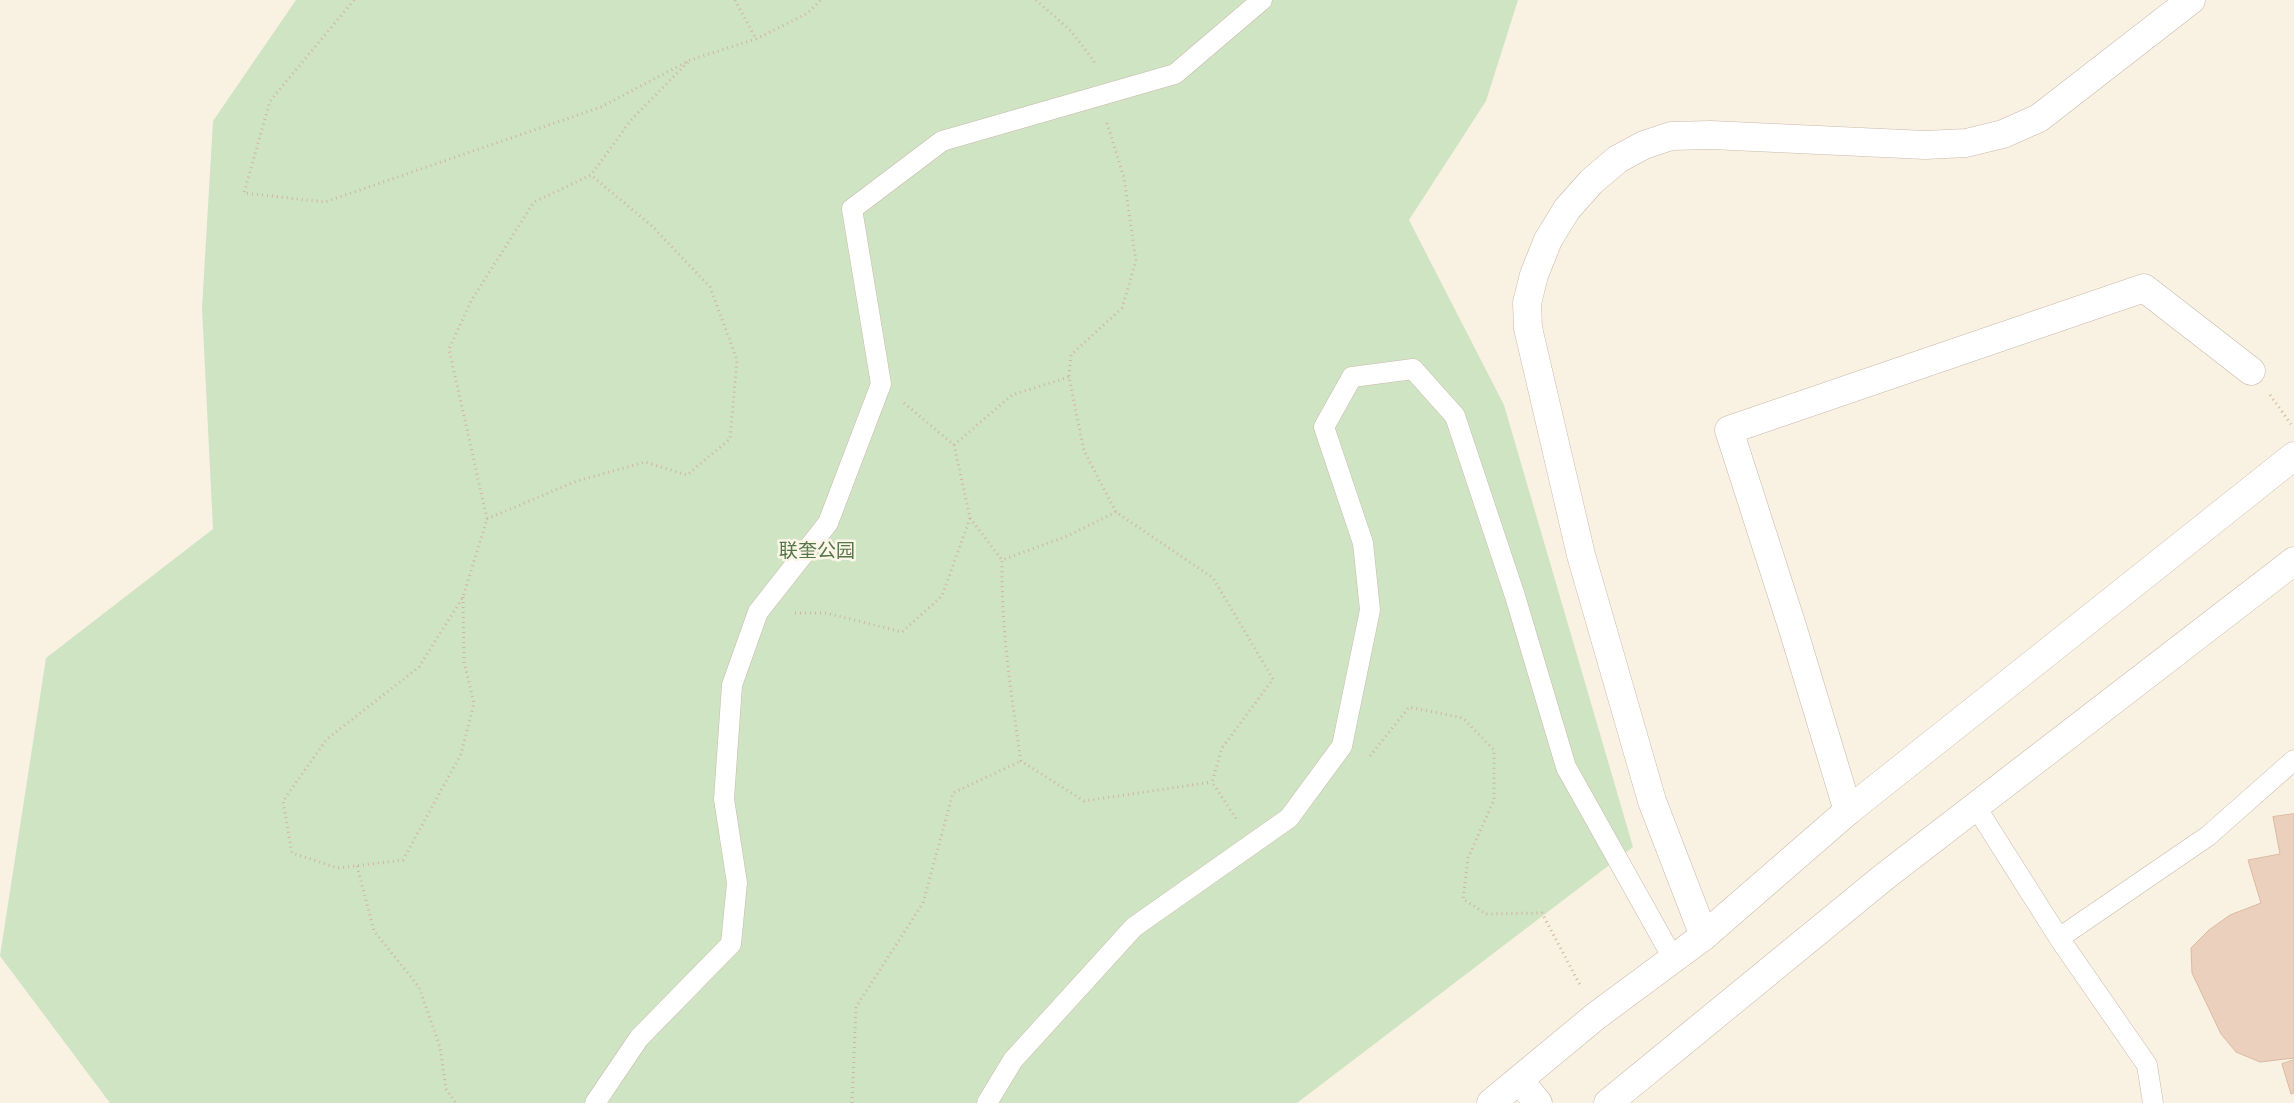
<!DOCTYPE html>
<meta charset="utf-8">
<style>
body{margin:0}
canvas{display:block;background:#f9f1e2}
</style>
<canvas width="2294" height="1103"></canvas>
<script>
const context = document.querySelector('canvas').getContext('2d');
context.lineJoin = 'round';
function fillPath(path, color) {
  context.fillStyle = color;
  context.fill(path, 'evenodd');
}
function trace(path, color, width, dash) {
  context.strokeStyle = color;
  context.lineWidth = width;
  context.lineCap = dash ? 'butt' : 'round';
  context.setLineDash(dash || []);
  context.stroke(path);
}
function drawText(font, color, halo, rows, align = 'center') {
  context.font = font + ' "Titillium Web","Noto Sans SC",sans-serif';
  context.lineWidth = 5;
  context.setLineDash([]);
  context.textBaseline = 'middle';
  context.strokeStyle = halo;
  context.fillStyle = color;
  for (const [text, x, y, turn = 0] of rows) {
    context.save();
    context.translate(x, y);
    context.rotate((+turn || 0) * Math.PI / 180);
    context.textAlign = isNaN(turn) ? turn : align;
    if (halo) context.strokeText(text, 0, 0);
    context.fillText(text, 0, 0);
    context.restore();
  }
}
fillPath(new Path2D(`
 M296,0H1518L1486,101L1409,220L1504,405L1633,847L1297,1103H110L0,956L46,658L213,529L202,308L213,121Z`), '#cfe4c3');
const building = new Path2D(`
 M2294,814V1058L2260,1062L2236,1052L2221,1034L2192,973L2191,948L2209,930L2230,915L2261,903L2248,860L2280,854L2273,817Z
 M2294,1060V1093L2291,1094L2282,1064Z`);
fillPath(building, '#ebd1bd');
trace(building, '#dbb9a0', 1);
const lane = new Path2D(`
 M1976,807L2059,938L2208,836L2294,760
 M2059,938L2147,1065L2153,1103
 M595,1103L639,1038L731,944L737,883L724,799L732,685L758,612L828,523L881,384L852,209L942,141L1175,74L1262,0
 M987,1103L1013,1060L1134,927L1289,818L1342,746L1370,610L1363,543L1324,427L1352,377L1413,369L1455,416L1515,596L1566,767L1674,960`);
const street = new Path2D(`
 M1848,811L1793,629L1729,430L2144,288L2251,371
 M1704,936L1652,801L1581,555L1528,328L1527,303L1534,275L1548,240L1567,209L1592,181L1618,159L1644,145L1671,136L1711,135L1925,145L1966,143L2003,134L2039,118L2191,0`);
const secondary = new Path2D(`
 M1520,1081L1538,1103
 M1491,1103L1596,1016L1704,936L1848,811L2294,456
 M1608,1103L1884,877L2294,561`);
trace(lane, '#c8b9ab', 21);
trace(street, '#c8b9ab', 29);
trace(secondary, '#cdbbab', 29);
trace(new Path2D(`
 M354,0L270,101L244,193L325,202L601,107L690,60L756,39L808,13L821,0
 M735,0L756,39
 M1036,0L1071,31L1094,61L1095,66
 M1107,123L1124,178L1136,261L1122,308L1071,355L1069,377L1084,451L1116,512L1213,578L1273,679L1222,748L1212,782L1237,820
 M2270,395L2291,424
 M904,403L954,445L970,518L1002,560
 M954,445L1012,395L1069,377
 M1116,512L1065,537L1002,560C1001,628 1011,694 1021,761L1084,801L1212,782
 M487,519L574,482L645,462L687,475L730,439L737,360L710,287L652,226L591,175
 M463,597L464,662L474,703L461,754L403,860L338,868L292,853L283,801L327,739L419,667L463,597L487,519L449,349L471,301L534,202L591,175L631,120L690,60
 M795,613H826L902,632L942,596L970,518
 M1370,756L1409,707L1463,718L1494,750V800L1468,858L1463,899L1486,914L1542,913L1581,987
 M357,866L374,931L419,987L440,1047L446,1089L456,1103
 M852,1103L856,1007L923,903L953,793L1021,761`), '#cfb5a1', 3, [1, 4]);
trace(lane, '#fff', 20);
trace(street, '#fff', 28);
trace(secondary, '#fff', 28);
drawText('19px', '#547749', '#fcf5e8', [
 ["联奎公园",817,552]
]);
</script>
